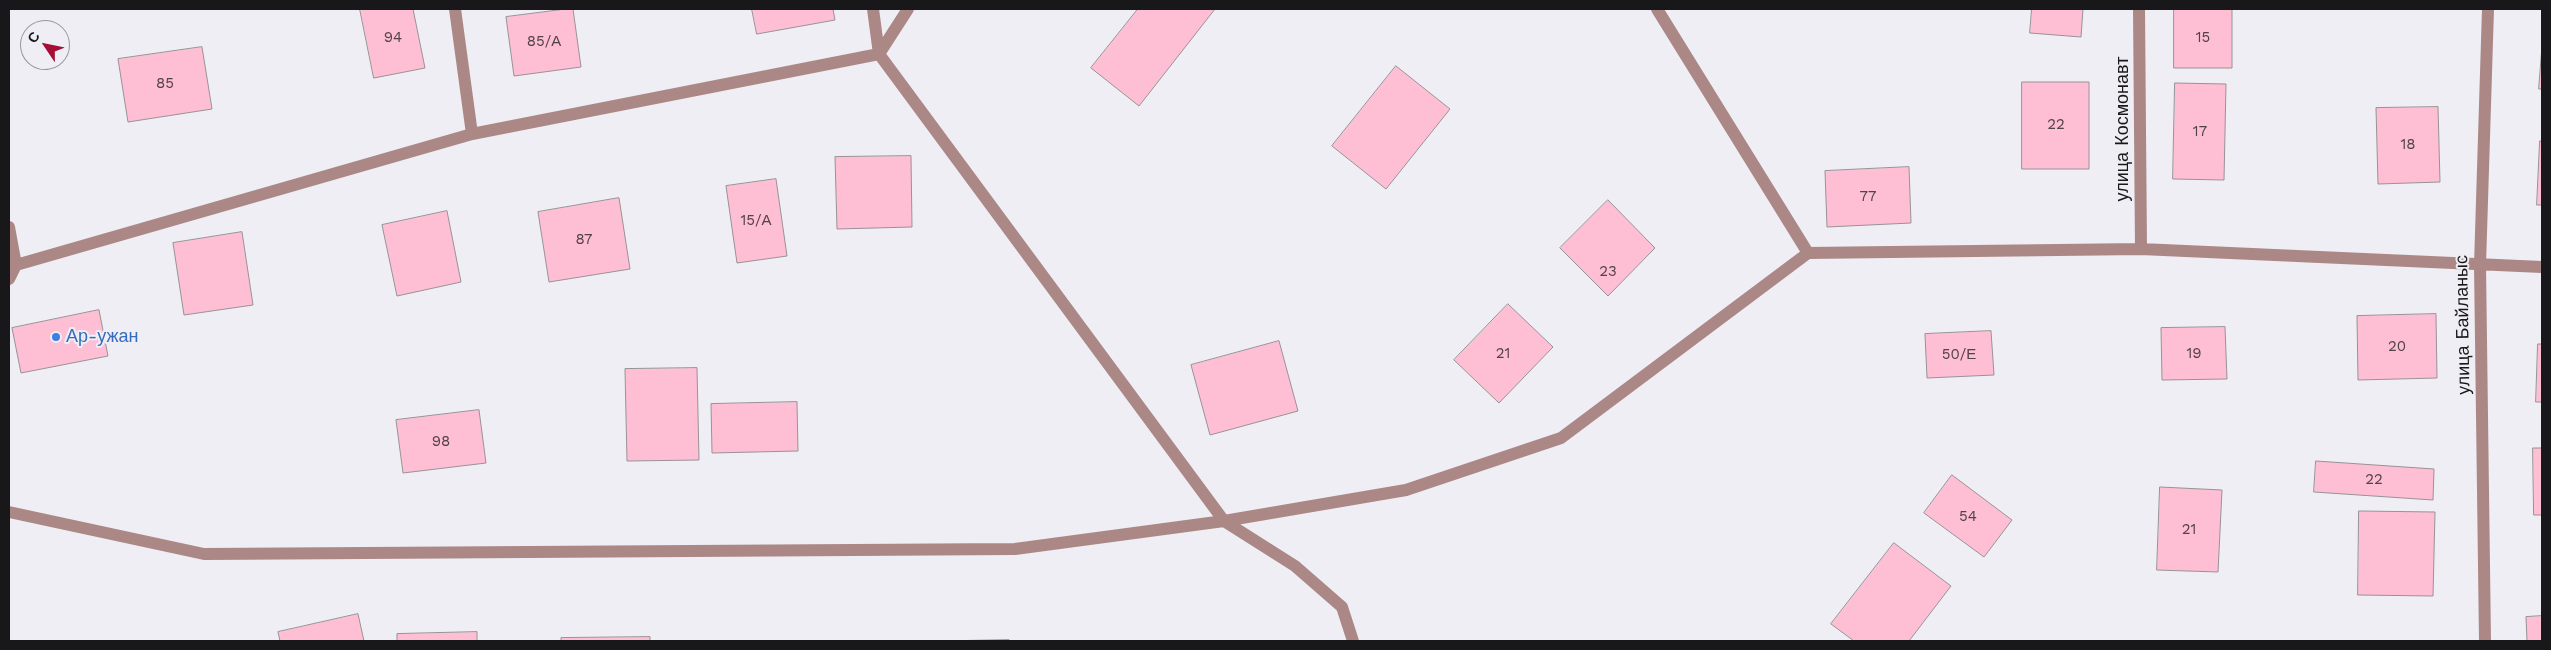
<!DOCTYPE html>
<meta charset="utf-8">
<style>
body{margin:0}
#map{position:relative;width:2551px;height:650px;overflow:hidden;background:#eeeef4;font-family:"Work Sans",sans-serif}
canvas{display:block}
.frame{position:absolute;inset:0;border:10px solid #18181a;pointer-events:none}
.north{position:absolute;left:20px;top:20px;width:50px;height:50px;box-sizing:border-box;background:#eeeef4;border:1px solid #98989d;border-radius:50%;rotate:304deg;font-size:14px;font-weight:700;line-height:20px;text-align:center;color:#18181a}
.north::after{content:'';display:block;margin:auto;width:18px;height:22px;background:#a70e36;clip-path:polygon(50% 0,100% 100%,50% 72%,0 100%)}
</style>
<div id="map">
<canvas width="2551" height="650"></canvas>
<div class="frame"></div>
<div class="north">С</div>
</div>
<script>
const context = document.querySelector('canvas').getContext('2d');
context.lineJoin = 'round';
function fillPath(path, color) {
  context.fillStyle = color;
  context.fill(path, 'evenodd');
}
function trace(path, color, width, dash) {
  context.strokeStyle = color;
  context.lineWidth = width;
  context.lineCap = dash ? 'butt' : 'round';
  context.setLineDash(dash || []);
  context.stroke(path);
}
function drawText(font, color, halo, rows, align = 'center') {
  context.font = font + ' "Work Sans",sans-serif';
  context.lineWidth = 4;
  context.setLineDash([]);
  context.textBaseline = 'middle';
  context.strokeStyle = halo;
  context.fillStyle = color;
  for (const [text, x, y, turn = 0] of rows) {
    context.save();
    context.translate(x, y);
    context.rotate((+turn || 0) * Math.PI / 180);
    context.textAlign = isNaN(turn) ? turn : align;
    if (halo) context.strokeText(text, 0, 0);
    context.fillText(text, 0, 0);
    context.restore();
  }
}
const building = new Path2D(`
 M360,9H413L425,68L374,78Z
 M566,9H573L581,67L514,76L506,17Z
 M752,9H833L835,20L757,34Z
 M1138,9H1215L1139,106L1091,68Z
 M2032,9H2083L2081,37L2030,33Z
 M2174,9H2232V68H2174Z
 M202,47L212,109L128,122L118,59Z
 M2542,47V89H2539Z
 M1396,66L1450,109L1386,189L1332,146Z
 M2022,82H2089V169H2022Z
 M2175,83L2226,84L2224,180L2173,179Z
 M2438,107L2440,182L2378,184L2376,108Z
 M2540,141L2542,142V205H2537Z
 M911,156L912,227L837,229L835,157Z
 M1909,167L1911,223L1827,227L1825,171Z
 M776,179L787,256L737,263L726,186Z
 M619,198L630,269L549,282L538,212Z
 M1608,200L1655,248L1608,296L1560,248Z
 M447,211L461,282L397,296L382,225Z
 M242,232L253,305L184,315L173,243Z
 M1508,304L1553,347L1499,403L1454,360Z
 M99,310L108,356L21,373L12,328Z
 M2436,314L2437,378L2358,380L2357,316Z
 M2225,327L2227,379L2162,380L2161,328Z
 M1991,331L1994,375L1927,378L1925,334Z
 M1279,341L1298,411L1210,435L1191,365Z
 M2538,344H2542V402H2536Z
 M697,368L699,460L627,461L625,369Z
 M797,402L798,451L712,453L711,404Z
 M479,410L486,463L403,473L396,420Z
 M2533,448H2542V515H2534Z
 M2316,461L2434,469L2433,500L2314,492Z
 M1952,475L2012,520L1984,557L1924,513Z
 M2160,487L2222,490L2218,572L2157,570Z
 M2359,511L2435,512L2433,596L2358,595Z
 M1894,543L1951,586L1909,641H1854L1831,624Z
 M358,614L364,641H280L278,632Z
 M2542,616V641H2527L2526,617Z
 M477,632V641H397V634Z
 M650,637V641H561V638Z
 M1009,640V641H941Z`);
fillPath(building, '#febfd5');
trace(building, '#989294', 1);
trace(new Path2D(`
 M455,9L472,134
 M873,9L879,54L1224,521L1295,566L1342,607L1353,641
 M1657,9L1808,253
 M2139,9L2141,249
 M9,227L16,265
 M9,279L16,265L472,134L879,54L908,9
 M9,512L204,554L1015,549L1224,521L1406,490L1561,438L1808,253L2141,249L2542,267
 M2485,641L2480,265L2488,9`), '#ab8886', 12);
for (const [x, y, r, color] of [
 [56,337,5,"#3f7fe0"]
]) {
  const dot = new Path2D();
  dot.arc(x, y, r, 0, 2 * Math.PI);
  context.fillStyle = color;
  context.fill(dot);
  trace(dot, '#eeeef4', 2);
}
drawText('15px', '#524249', null, [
 ["94",393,38],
 ["15",2203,38],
 ["85/А",544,42],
 ["85",165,84],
 ["22",2056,125],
 ["17",2200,132],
 ["18",2408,145],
 ["77",1868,197],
 ["15/А",756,221],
 ["87",584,240],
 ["23",1608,272],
 ["20",2397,347],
 ["21",1503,354],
 ["19",2194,354],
 ["50/Е",1959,355],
 ["98",441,442],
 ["22",2374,480],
 ["54",1968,517],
 ["21",2189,530]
]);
drawText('18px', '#18181a', '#eeeef4', [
 ["улица Космонавт",2123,129,-90],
 ["улица Байланыс",2463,325,-91]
]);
drawText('18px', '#366cbe', '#eeeef4', [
 ["Ар-ужан",66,337]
], 'left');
</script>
